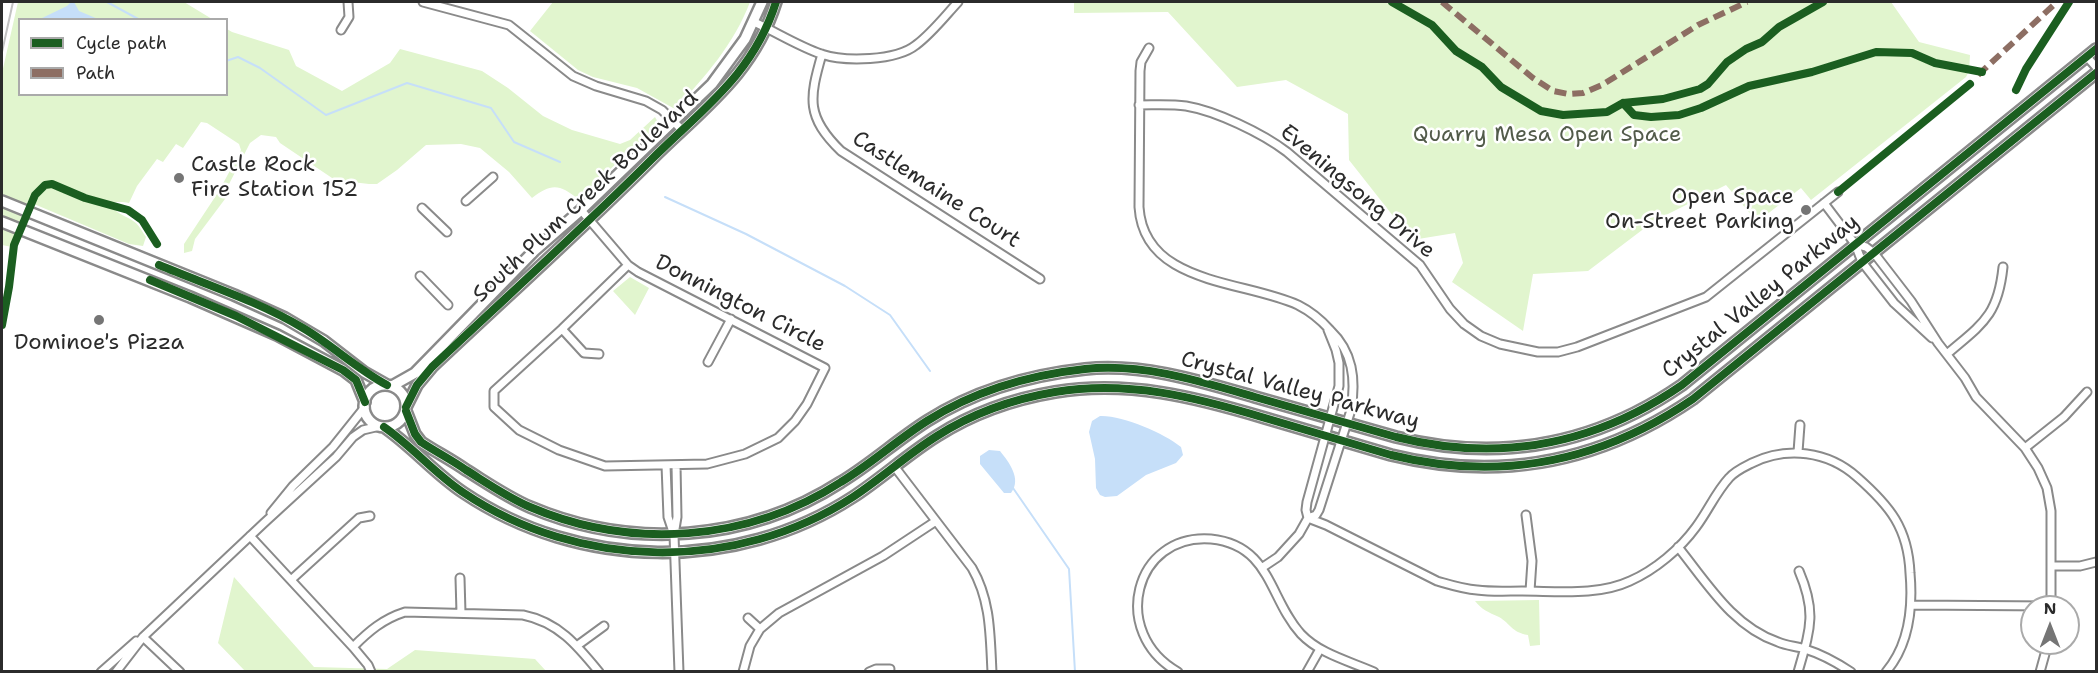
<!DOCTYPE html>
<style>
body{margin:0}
#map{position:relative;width:2098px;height:673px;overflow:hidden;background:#fff;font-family:"Shantell Sans",sans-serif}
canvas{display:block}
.frame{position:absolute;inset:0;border:3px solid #2b2b2b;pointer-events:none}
.legend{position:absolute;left:18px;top:18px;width:210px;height:78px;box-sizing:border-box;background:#fff;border:2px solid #aaa;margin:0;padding:8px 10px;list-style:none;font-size:18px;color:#2b2b2b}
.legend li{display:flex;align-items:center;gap:12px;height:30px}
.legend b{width:30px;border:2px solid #aaa}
.north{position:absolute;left:2020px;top:595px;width:60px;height:60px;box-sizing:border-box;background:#fff;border:2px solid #aaa;border-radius:50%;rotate:0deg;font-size:16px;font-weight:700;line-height:24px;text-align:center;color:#2b2b2b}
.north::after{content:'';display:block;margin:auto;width:21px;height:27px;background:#757575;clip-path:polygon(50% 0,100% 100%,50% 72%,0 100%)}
</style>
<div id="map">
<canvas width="2098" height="673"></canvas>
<div class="frame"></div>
<ul class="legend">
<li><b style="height:8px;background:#1b5e20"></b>Cycle path</li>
<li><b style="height:8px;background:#8d6e63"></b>Path</li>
</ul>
<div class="north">N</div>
</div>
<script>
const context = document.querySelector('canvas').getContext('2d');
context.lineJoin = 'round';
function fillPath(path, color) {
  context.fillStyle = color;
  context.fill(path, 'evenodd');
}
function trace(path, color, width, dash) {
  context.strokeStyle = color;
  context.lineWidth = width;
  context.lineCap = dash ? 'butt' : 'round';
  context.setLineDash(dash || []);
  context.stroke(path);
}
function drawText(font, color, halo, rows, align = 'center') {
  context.font = font + ' "Shantell Sans",sans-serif';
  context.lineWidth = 5;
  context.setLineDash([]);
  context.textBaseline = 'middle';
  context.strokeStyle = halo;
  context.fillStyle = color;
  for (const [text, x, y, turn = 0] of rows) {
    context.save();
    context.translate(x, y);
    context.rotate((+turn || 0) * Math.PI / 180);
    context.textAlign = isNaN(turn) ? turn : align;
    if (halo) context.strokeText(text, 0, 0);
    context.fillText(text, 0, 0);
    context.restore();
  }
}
fillPath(new Path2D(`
 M18,2H184L212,19L20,20V94H226L227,29L232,32L289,50L296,66L342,91L390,63L400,49L482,71L508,88L543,116L572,130L620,144L630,140L655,117L659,124L578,199C560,184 551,183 532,198L509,172L480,148L461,144L426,145L397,170L377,184H369L335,180L280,143L276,137L261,135L250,143L227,188L228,195L195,239L192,251L184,253V244L219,191L241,150L239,144L207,123L201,122L183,148L176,144L163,162L157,159L137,186L129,203C120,201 118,203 110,202C90,202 68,189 49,181C26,188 19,226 12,247L2,245V73Z
 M553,2H750C734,44 706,76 675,109L637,88L593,77L578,70L530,31Z
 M1074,2H1891L1919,42L1970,55L1969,71L1966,77L1811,200L1801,188L1757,222L1726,185L1654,221L1588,271L1533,274L1523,331L1452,282L1463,263L1455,233L1412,240L1349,160L1348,114L1286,80L1237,87L1168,12L1074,13Z
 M48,186L113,208C119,215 129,217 136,223C140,227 143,233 146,237L143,246L129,244L34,204L41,193Z
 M630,277L649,288L635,315L613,291Z
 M234,577L314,667L387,669L415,650L535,659L546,671H245L218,643Z
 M1539,600L1540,645L1530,646L1528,635C1511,632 1511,624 1499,617C1488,612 1482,610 1475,601Z`), '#e1f5ce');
fillPath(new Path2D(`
 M71,2H74L79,11L98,19H40L67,6Z
 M1100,416C1122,415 1164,433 1181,447L1183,455L1176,463L1146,475L1117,496L1105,497L1100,495L1096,488L1095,459L1089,432L1092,421Z
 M989,450L1000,451C1009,462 1022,479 1011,493H1004L980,464V456Z`), '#c6dff9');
trace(new Path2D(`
 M107,2L140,20
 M153,20H160
 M226,61L238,57L260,68L326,115L407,83L491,108L514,142L560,162
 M665,197L746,234L845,286L890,315L930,371
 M1013,488L1069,569L1075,672`), '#c6dff9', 2);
const street = new Path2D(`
 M423,2L509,25L573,76L596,86L646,101L662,110L682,130
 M754,22C776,32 798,46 821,54C845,62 896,61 916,45C932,33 945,16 958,2
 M341,30L349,17L348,2
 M1149,48L1141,62L1140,71L1139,207C1144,285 1243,280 1298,305C1310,311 1321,320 1330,330C1353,352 1356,379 1351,410L1319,510L1316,515L1308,518L1299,534L1278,557L1263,567
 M822,54C809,99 806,117 841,151L1040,279
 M2087,57L2096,67
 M1139,105C1155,105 1171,104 1186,106C1216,111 1262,133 1287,152L1420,265L1450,309L1464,324L1481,336L1500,344L1538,352H1558L1577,347L1706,297L1838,192
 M466,201L493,177
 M1824,203L1855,244L1862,262L1894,303L1932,338
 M422,208L447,232
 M581,210L628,265L638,272L825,368L807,404L795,421L778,438L745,454L707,464L605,466L559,450L519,430L494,407V391L562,329L628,265
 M1855,244L1866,247L1874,253L1911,301L1938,343L1965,378L1976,397L2025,448L2038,468L2047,488L2051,511V607
 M420,276L448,305
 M562,329L584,353L599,354
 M1947,354C1982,324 1998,316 2003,267
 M708,362L731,319
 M2025,448L2064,417L2087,392
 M1798,452L1800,425
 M666,465L668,517L673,532
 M676,465L677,517L674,535L679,672
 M894,466L972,568C991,601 990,635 992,672
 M271,513L293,486L333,447L365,407
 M1526,515L1532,561L1530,591
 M1308,518L1326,525L1437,581C1451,585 1463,589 1477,590C1492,592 1507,591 1522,591C1557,591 1598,596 1630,581C1655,570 1680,549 1696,527C1708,511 1716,492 1729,478C1735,471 1744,467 1752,463C1787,446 1828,451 1857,477C1890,506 1908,528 1910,573C1913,607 1909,645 1886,672
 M1308,518L1306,510L1307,502L1339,386V363L1336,350L1328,330
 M250,536L353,647L368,665L371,672
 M1678,547C1707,583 1733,627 1778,642C1787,646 1796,646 1805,649C1821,654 1836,662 1851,672
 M2051,566H2080L2096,562
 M460,578L461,613
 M292,579L359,518L370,516
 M1911,605L2051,606
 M748,618L760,629
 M143,637L180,672
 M578,645L604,626
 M353,647C369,631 383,619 405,612L523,615C558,622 577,645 599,672
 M101,672L136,641
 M116,672L143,637L264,523L336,457L353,437L363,430L380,426
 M743,672L750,646L760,629L779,613L883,556L936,521
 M869,672L876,669H890
 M1178,672C1109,633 1134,533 1211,539C1271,545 1269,599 1301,634C1320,654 1349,661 1374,672
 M1307,672L1320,649
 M1798,672C1810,630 1817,613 1799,571
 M2040,672L2048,643`);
const secondary = new Path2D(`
 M2,201L234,295L285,318L324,341L364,372L387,385
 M2,222L190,297L277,335L343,370L356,380L365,402
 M364 406a21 21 0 1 1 42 0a21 21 0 1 1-42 0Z
 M392,386L415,373L534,251L581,210L712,84L745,39L762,2
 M406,407L417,385L432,367C505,298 580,231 651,160C702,109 753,75 776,2
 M406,411L415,434L421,442C436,452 452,460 466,470C487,483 507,497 530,507C631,550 748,542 841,482C871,464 897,440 927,421C974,391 1030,375 1085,369C1143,363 1200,381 1255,397C1302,410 1349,424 1396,437C1500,463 1595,445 1682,385L2096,49
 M384,427C413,447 435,474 464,493C579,570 736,573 853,497C882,478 908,454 937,436C973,413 1013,399 1055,392C1128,380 1195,397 1265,418C1307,430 1349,443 1391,455C1500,482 1601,462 1693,399L2096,73`);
trace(street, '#8a8a8a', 11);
trace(secondary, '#8a8a8a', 14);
trace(street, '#fff', 7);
trace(secondary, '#fff', 9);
trace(new Path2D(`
 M2,52L13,2`), '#c2c2c2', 2);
trace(new Path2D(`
 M1442,2L1533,78L1553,91L1568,94L1583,93L1602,85L1698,25L1747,2
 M1978,75L2057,2`), '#8d6e63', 6, [12, 6]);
trace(new Path2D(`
 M1392,2L1432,25L1456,51L1482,67L1501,87L1541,111L1563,115L1607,112L1623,103L1663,99L1700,89L1708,84L1727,62L1746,49L1762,42L1779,27L1823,2
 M2016,90L2026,69L2069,2
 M1623,103L1634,115L1651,117L1679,115L1701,108L1749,86L1812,72L1876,52L1912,53L1935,63L1982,72
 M1838,192L1970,84
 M159,265C207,285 258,301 303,328C332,345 357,369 387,385
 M150,280L236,316L343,370L356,380L365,402
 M2,325L9,287L14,245L35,195L45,185L52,184L85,198L128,210L142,220L157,244
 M406,407L417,385L432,367C505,298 580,231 651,160C702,109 753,75 776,2
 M406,411L415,434L421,442C436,452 452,460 466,470C487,483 507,497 530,507C631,550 748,542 841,482C871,464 897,440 927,421C974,391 1030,375 1085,369C1143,363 1200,381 1255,397C1302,410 1349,424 1396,437C1500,463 1595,445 1682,385L2096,49
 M384,427C413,447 435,474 464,493C579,570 736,573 853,497C882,478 908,454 937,436C973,413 1013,399 1055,392C1128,380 1195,397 1265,418C1307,430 1349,443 1391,455C1500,482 1601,462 1693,399L2096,73`), '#1b5e20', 8);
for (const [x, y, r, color] of [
 [179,178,6,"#757575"],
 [1806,210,6,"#757575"],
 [99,320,6,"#757575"]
]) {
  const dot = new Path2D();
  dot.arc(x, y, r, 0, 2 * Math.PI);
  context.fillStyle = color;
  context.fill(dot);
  trace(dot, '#fff', 2);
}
drawText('22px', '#525b4a', '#fff', [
 ["Quarry Mesa Open Space",1547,135]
]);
drawText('22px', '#2b2b2b', '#fff', [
 ["Castle Rock",191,165],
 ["Fire Station 152",191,190],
 ["Open Space",1794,197,"right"],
 ["On-Street Parking",1794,222,"right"],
 ["Dominoe's Pizza",99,343,"center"]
], 'left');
drawText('22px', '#2b2b2b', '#fff', [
 ["Castlemaine Court",936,190,33],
 ["Eveningsong Drive",1357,192,40],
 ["South Plum Creek Boulevard",586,197,-43],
 ["Crystal Valley Parkway",1761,297,-39],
 ["Donnington Circle",740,304,27],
 ["Crystal Valley Parkway",1300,391,15]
]);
</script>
